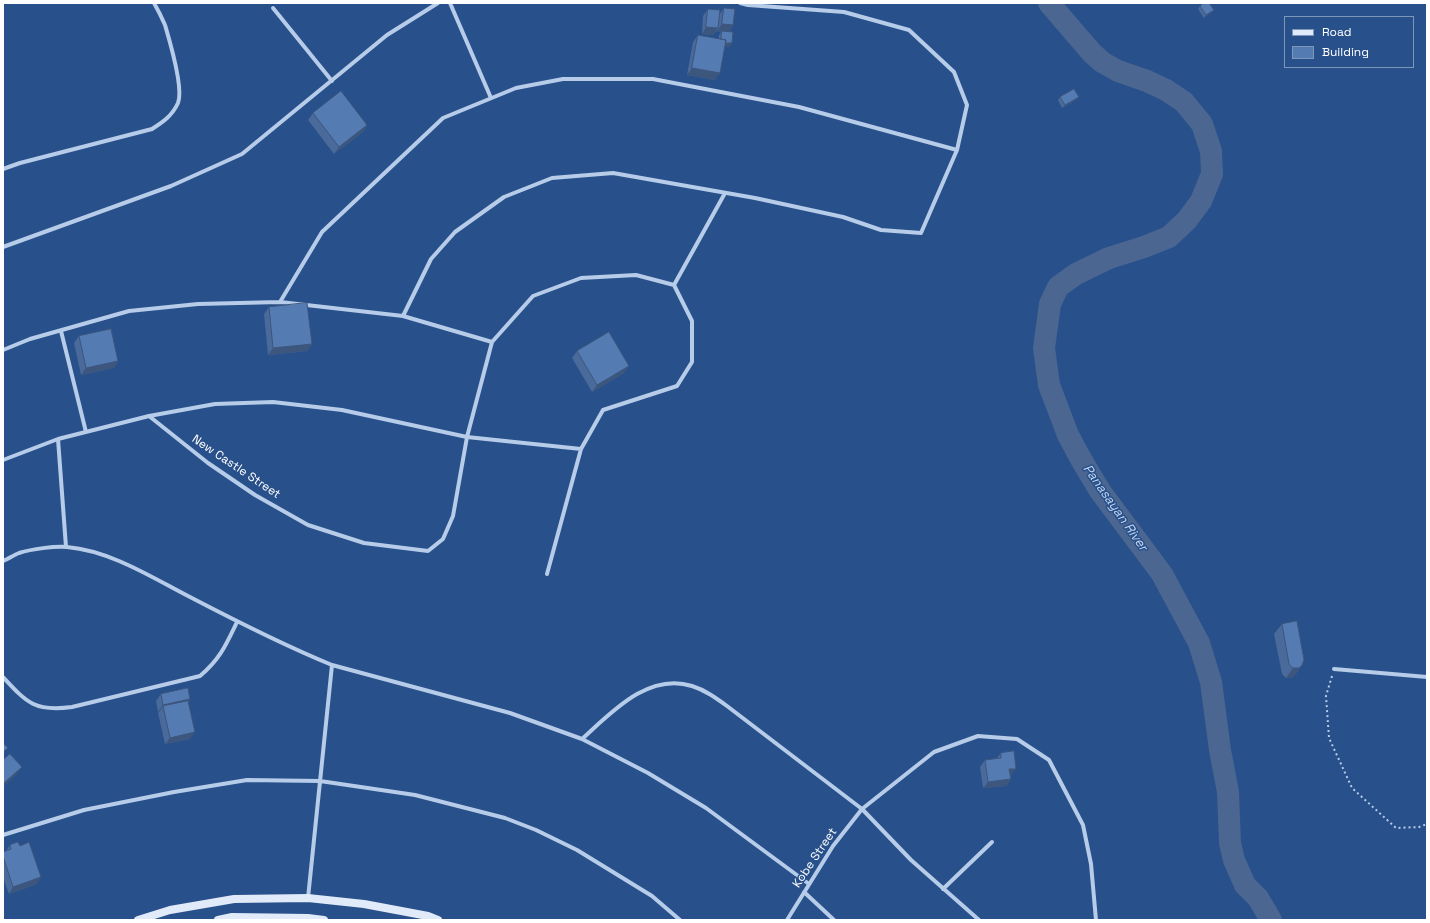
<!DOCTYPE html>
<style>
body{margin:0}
#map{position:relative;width:1430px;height:923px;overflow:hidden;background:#28508b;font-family:"Space Grotesk",sans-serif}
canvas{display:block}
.frame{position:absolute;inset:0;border:4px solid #fff;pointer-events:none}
.legend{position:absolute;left:1284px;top:16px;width:130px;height:52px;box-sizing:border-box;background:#28508b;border:1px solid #7e96b9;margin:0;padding:5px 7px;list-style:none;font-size:12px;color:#fff}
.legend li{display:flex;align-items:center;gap:8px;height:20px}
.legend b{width:20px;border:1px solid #7e96b9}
</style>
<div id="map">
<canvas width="1430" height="923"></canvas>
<div class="frame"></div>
<ul class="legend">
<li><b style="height:5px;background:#e0eaf8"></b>Road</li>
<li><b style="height:11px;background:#557bb3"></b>Building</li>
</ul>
</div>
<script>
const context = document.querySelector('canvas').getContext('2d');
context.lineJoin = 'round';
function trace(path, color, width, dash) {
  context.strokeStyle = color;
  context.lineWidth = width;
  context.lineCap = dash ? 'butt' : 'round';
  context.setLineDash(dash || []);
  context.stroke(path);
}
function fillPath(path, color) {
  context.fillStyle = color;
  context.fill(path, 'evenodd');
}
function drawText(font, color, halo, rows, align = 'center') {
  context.font = font + ' "Space Grotesk",sans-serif';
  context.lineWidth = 3;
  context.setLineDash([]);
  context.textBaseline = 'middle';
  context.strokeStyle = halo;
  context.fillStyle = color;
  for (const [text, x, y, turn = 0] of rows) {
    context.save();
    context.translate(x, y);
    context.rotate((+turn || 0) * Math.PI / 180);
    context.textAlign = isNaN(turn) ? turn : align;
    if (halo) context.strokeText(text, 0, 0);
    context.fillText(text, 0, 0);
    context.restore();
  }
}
trace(new Path2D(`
 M1049,3L1092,53L1102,62L1118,71L1147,81L1166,90L1184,102L1202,124L1211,151L1212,174L1201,201L1187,220L1169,237L1144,247L1109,258L1076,274L1058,287L1050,304L1044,348L1049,385L1068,435L1082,461L1100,491L1162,574L1199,643L1211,682L1220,750L1228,792L1230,843L1234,860L1245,885L1258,898L1271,920`), '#4a6691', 22);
trace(new Path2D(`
 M1332,676L1326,696L1329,738L1352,788L1396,828L1419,827L1427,824`), '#b6cce9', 2, [2, 3]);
trace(new Path2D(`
 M450,3L491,98
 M273,8L332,81
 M3,169L20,163L152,129C163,122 172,116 178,103C184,88 170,42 165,25C162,18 158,10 154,3
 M3,247L171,186L242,154L387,35L438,3
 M674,285L725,193
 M280,302L322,232L443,118L516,88L563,79H653L799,107L957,150
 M403,316L431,259L455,232L504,197L552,178L613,173L755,198L843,217L881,230L921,233L957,150L967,105L954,72L909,30L844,12L748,5L740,3
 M61,331L86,432
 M3,350L30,339L129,311L198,304L280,302L403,316L492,342
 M149,416L208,463L255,495L308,525L364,543L428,551L443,539L453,516L467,437L492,342L533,296L581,278L636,275L674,285
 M58,439L66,547
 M3,460L58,439L149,416L215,404L273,402L342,410L467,437L581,449
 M3,561C8,559 14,555 19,553C32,549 54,546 67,547C111,551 151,577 190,597C236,621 283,645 332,665L510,713L582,739L648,773L706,808L809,884
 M547,574L581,449L603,410L677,386L692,362V321L674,285
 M1334,669L1427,677
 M3,677C27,703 35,712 72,707L200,676C220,659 226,645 237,622
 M582,739C611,713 648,672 692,686C705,690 716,698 727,706L862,809L911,860L979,920
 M3,835L84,810L174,792L247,780L320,781L415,795L505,818L536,830L577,850L652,896L680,920
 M943,889L992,842
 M804,892L834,920
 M308,898L332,665
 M787,920L833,846L862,809L934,752L978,736L1017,739L1049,760L1083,825L1091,864L1096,920`), '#b6cce9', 4);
trace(new Path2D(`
 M138,920L170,910L234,899L308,898L364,904L428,916L438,920
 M218,920L232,917L308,918L324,920`), '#e0eaf8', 8);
fillPath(new Path2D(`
 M1200,6L1214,10L1211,13L1204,18L1198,9Z
 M724,8L733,25L729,32L732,43L729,47L725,46L715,80L687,75L693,42L698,35L719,39V35L721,32L717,31L718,29L713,35L702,34L703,16L708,9L719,15Z
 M1060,97L1076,100L1062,108L1058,100Z
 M313,113L367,125L363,132L334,154L308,120Z
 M269,307L312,344L307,351L268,355L264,314Z
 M79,336L118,361L114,368L81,375L74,343Z
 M577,351L624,373L592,392L572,358Z
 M1282,624L1302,665L1295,675L1291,678H1286L1282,674L1274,634Z
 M161,694L190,699L189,701L190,739L165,744L158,713L160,711L158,712L156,701Z
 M1001,753L1011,775L1010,776L1011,779L1006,786L983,788L980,767L985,760L997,758Z
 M10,845L37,884L9,894L3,877V852L6,851Z`), '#496a9a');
fillPath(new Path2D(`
 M1214,10L1211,13L1204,18L1206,15Z
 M722,24L733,25L729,32L717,31Z
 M706,27L718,28L713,35L702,34Z
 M721,42L732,43L729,47L719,46Z
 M692,68L720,73L715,80L687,75Z
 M1079,97L1076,100L1062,108L1065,105Z
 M367,125L363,132L334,154L339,147Z
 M312,344L307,351L268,355L273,348Z
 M118,361L114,368L81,375L86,368Z
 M629,366L624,373L592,392L597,385Z
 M1302,665L1295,675L1291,678H1286L1293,668Z
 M190,699L186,706H163L160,711L158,712L163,705Z
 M195,732L190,739L165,744L170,738Z
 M22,767L17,774L3,787V785L4,783Z
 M1009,769H1016L1011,775L1005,776Z
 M1011,779L1006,786L983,788L988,782Z
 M41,877L37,884L9,894L13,887Z`), '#3c567d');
const building = new Path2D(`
 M1204,3H1209L1214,10L1206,15L1200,6Z
 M724,8L735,9L733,25L722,24Z
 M708,9L720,10L718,28L706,27Z
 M722,31L733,32L732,43H725L726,40L721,39Z
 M698,35L726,40L720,73L692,68Z
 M1074,89L1079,97L1065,105L1060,97Z
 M341,91L367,125L339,147L313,113Z
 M307,303L312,344L273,348L269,307Z
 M111,329L118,361L86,368L79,336Z
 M609,332L629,366L597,385L577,351Z
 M1297,621L1304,660L1302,665L1299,668H1293L1289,664L1282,624Z
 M188,688L190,699L163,705L161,694Z
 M188,701L195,732L170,738L163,706Z
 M3,743L8,748L3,752Z
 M1014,751L1016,769H1009L1011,779L988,782L985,760L1001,758V753Z
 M10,754L22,767L4,783L3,782V760Z
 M18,842L20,846L29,842L41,877L13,887L3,856V852L11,849L10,845Z`);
fillPath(building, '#557bb3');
trace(building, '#3c567d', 1);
drawText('12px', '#fff', '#28508b', [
 ["New Castle Street",236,467,34],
 ["Kobe Street",815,858,-56]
]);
drawText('italic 13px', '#c2d6f1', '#28508b', [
 ["Panasayan River",1115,508,55]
]);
</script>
